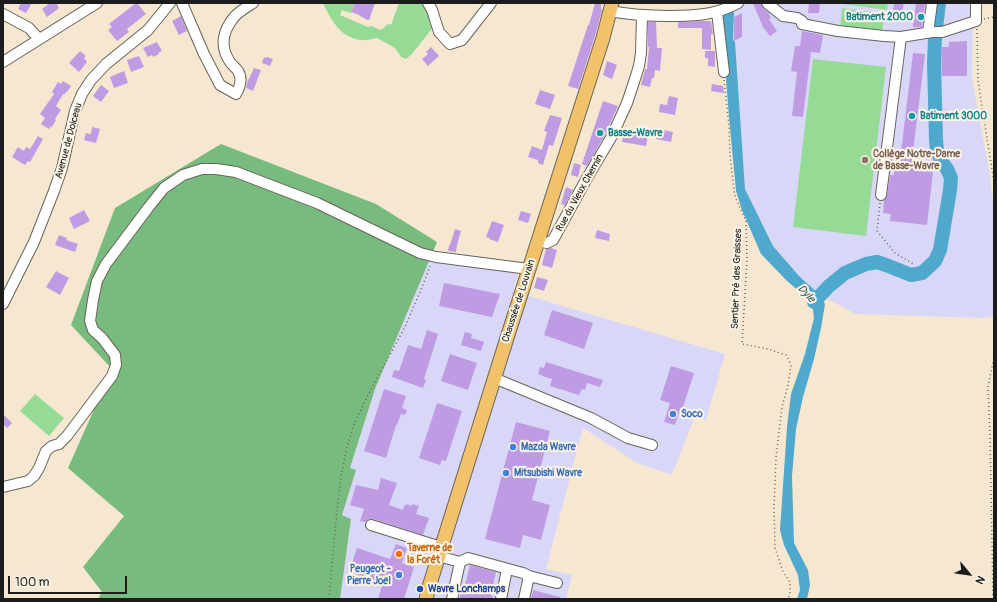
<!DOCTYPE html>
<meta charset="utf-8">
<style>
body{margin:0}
#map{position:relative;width:997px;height:602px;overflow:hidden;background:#f6e8d0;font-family:Pangolin,sans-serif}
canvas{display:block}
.frame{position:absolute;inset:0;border:4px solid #1c1c1c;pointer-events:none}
.north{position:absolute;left:949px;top:554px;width:40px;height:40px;-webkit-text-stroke:3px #fcf5e5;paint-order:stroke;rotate:119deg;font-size:11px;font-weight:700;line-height:16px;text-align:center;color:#1c1c1c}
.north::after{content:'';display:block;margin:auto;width:14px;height:18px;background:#1c1c1c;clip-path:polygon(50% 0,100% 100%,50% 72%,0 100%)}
.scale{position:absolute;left:8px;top:576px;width:119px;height:18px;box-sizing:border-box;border:2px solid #1c1c1c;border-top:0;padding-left:5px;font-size:12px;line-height:14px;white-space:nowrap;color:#1c1c1c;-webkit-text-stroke:3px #fcf5e5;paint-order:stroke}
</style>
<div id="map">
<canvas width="997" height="602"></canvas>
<div class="frame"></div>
<div class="north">N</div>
<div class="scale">100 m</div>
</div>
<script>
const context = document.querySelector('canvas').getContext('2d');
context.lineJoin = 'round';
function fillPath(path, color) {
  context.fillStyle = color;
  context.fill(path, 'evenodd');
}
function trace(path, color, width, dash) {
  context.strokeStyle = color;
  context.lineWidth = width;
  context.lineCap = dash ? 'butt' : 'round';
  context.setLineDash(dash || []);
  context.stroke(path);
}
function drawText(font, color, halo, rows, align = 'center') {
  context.font = font + ' Pangolin,sans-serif';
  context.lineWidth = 4;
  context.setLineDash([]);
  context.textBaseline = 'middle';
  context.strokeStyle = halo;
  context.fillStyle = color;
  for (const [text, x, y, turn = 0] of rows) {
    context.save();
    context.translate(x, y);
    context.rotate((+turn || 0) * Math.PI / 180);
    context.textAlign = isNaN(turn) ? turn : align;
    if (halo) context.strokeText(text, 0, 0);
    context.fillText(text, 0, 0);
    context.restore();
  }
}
fillPath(new Path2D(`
 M733,3H972L973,22L972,78L990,176L994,209V316L983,318L855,314L819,294L799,276L773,246L745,189L735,42L733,41L734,13Z
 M429,261L519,272L513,292L529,296L725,354L706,420L695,416L672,475L637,463L583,428L546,569L572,575L566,599H340L351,520L342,515L355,470L350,468L375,389Z`), '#d9d7f8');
fillPath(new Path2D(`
 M323,3H353L354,4L351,13L342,10L340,15L368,27L371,26L381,30L388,24L391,25L399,3H426L434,26L412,54L406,59L401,57L395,48L377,38C372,39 366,41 361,40C341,38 331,20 323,3Z
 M843,3H888L887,10L843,4Z
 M842,8L884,14L882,34L840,29Z
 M813,59L886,67L866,236L793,227Z
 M35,394L64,418L49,436L20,411Z`), '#95db95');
fillPath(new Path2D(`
 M221,144L376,204L437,242L429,261L375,389L350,468L356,470L342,515L351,519L340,599H98L102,592L83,567L124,516L68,468L112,369L71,325L115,208Z`), '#78bb7e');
fillPath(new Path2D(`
 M723,3H733L734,13L733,40L735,42L745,189L773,246L799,276L819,294L825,304L821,328L814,359L803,397L796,429L792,476L794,543L808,570L810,585L807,599H797L800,590L798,575L784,545L780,530L787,427L791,394L805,354L814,318L812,302L787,281L761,254L742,210L736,191L729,117L723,40Z`), '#4fa8cd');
trace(new Path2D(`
 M814,302L829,286L845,273L866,264L877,262L886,265L911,275L922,273L935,261L940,250L950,190L951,178L947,169L941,161L937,151L936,139L934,63L935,37L939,3`), '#4fa8cd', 14);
fillPath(new Path2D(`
 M21,3H32L26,13L18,9Z
 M50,3H56L59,8L47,17L42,9Z
 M136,3H137L146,14L127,29L129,32L117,41L108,30L112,27L109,24Z
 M355,3H375L371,14L370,19L367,20L357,14L351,12Z
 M595,3H601V9L602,10L595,36L578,89L568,86L588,25H589Z
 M753,3H761L763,8L769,13L771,18L769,19L777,31L770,36L763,27Z
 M809,3H820L819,13H808Z
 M894,3H904L902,13L899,16L895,15L893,12Z
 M916,3H925L922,27H913Z
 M742,13V37L734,41V17Z
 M181,16L187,31L179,35L172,21Z
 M702,21H711L713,34H711V50L702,49V28H678V22Z
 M648,22H656L657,48H662L660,71L655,70L654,78H652L650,87L641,85L645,69H647L649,47H648Z
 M802,31L823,35L820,53L811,52L803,117L792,116L797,72L791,71L795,46H800Z
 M967,41V76H942L941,47H949V42Z
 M157,42L162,51L158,53L159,54L153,57L152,55L148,57L143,48Z
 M431,47L439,56L428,66L422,59L428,54L426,52Z
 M80,51L86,56L84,58L87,62L79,72L69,63Z
 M705,51H715V67L708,66V58H705Z
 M913,53L925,54L912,160L920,162V171L933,172L927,225L890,221L891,214L883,213L884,200L887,196L890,175H894V168L899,169Z
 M139,56L144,67L131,72L127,60Z
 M264,57L266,58L267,57L273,59L270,66L262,63Z
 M607,61L617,65L612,79L603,75Z
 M254,68L261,70L253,91L246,88L248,79H249Z
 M124,71L128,83L114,88L110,77Z
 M63,81L71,86L67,92H66L64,95L63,94L56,106L61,110L55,119L56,120L52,127L51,126L49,129L41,124L45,118L40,114L54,94L52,92L58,82L61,84Z
 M712,84L723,86L724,93L711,91Z
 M101,85L109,91L101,102L93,96Z
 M540,90L555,95L550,109L535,104Z
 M669,96L678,98L675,115L659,112L660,104L667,105Z
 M603,101L618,106L606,133L587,166L582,164Z
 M550,115L562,118L554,143V142L553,146L549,145L543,165L538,163V160L528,157L532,146L542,150L547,132L544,131Z
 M92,127L100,129L96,143L84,140L86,133L91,134Z
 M658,129L673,132L671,142L656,139Z
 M624,131L648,135L646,146L622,142Z
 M38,136L43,139L30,162L28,161L25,165L12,157L18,147L24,151L26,147L30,149Z
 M574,163L581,165L578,177L571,175Z
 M566,187L573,190L565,205L561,204Z
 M84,210L90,221L74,229L69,218Z
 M521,211L531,214L528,223L518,220Z
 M492,221L504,225L498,242L489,239L490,238L486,237Z
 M455,229L461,231L457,245L456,252L448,251L449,245H450Z
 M597,230L610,234L609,241L595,238Z
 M59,235L67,238L66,240L78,244L75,252L55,245Z
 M551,248L557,250L552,268L542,265L546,249Z
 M56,271L69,278L60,295L46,287Z
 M537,277L548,280L544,291L534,288Z
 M444,283L500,294L492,317L439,306Z
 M552,310L593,323L584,349L544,335Z
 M427,330L438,334L424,379L426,380L423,388L392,377L394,370L399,371L408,345L421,349Z
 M465,332L472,334L471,338L484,342L481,351L461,345Z
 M450,354L477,363L468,390L441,381Z
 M546,362L603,380L600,387L587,383L585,390L582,389L579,395L550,386L552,379L542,376V375L538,374L540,367L544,368Z
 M671,366L694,373L683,407H681L675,425L664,422L670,403L660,400Z
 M384,389L406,396L402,408L407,410L405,415L401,414L397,425H396L386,458L364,451Z
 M437,403L462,411L446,461L442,460L440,465L419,458Z
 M3,414L12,423L7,428L3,424Z
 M516,422L550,431L532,500L550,505L541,540L523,535L520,548L485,539Z
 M381,478L397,483L389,505L403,510L404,506L407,504L411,506L412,504L419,506L416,514L429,518L423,535L373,519H369L365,522L360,521L364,509L350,505L356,485L378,490Z
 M396,544L407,548L402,563L414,567L404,599H378L383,583L349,572L357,548L390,559Z
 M470,565L496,572L491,595L494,599H459L462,588L464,589Z
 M533,590L560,597V599H531Z`), '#bf9be4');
const minor = new Path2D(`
 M182,3L204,54L220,85L236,94C240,87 243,79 238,71C236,68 232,65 230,62C219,46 223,30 235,16C240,11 247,7 253,3
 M428,3L432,10L439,32L450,44L462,40L491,3
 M767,3L783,16L797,18L802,21V24L838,31L884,36L901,37L932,32H942L973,22L976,21V3
 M610,11C631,15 648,16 669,16C694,16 716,15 738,3
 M717,12L724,72
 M3,14L29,28L39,39
 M928,33L932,3
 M3,62L97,3
 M881,195L901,37
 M538,241L547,243L553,240L587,178L612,136L627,103L634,82L639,66L641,53L642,16
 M3,304L34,242L54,191L62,168L75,111L82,94L91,80L106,64L148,30L170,3
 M494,378L591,418L628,438L652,445
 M3,487L28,481L34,476L39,468L46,451L52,446L59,444L67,436L112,376L116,365L115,355L102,338L93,330L90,321L93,300L97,281L106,264L148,208L164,188L183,175L202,169H216L236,172L317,203L420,253L436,257L529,269
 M371,525L441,547
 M438,556L460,562L468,558L523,573L529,576L524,599
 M529,576L557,583
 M452,599L460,562
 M501,599L507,569`);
const major = new Path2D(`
 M426,599L429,587L507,338L594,66L603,38L612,3`);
trace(minor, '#68635b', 12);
trace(major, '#68635b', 15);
trace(new Path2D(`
 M984,19L994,17
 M977,29L978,81L994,182
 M724,80L729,126L730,155L734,191L736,199L746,221L747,260L742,344L768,349L786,355L791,365L788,385L782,407L776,457L774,507L775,548L783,572L790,582V594L788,599
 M880,203L877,231L895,253L915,265
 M329,599L337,510L341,477L347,446L355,422L368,395L405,327L423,285L430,266
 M993,599L990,434L988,387L994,357`), '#68635b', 1.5, [1, 3]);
trace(minor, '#fff', 10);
trace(major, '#f2c26a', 13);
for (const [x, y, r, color] of [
 [921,17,4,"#0f9aa8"],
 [912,116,4,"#0f9aa8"],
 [600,133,4,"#0f9aa8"],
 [865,160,4,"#8d6e63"],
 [673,414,4,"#3f7fe0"],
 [513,447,4,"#3f7fe0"],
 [506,473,4,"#3f7fe0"],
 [399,554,4,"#e8710a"],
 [399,575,4,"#3f7fe0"],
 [420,589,4,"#1a4fb4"]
]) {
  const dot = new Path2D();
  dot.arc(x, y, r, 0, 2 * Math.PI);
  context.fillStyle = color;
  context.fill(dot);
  trace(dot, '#fcf5e5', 1.5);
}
drawText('bold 10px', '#0d838f', '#fcf5e5', [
 ["Batiment 2000",913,17,"right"],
 ["Batiment 3000",920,116],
 ["Basse-Wavre",608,133]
], 'left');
drawText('10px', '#1c1c1c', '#fcf5e5', [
 ["Avenue de Doiceau",69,141,-75],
 ["Rue du Vieux Chemin",580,193,-61],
 ["Sentier Pré des Graisses",737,279,-88],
 ["Chaussée de Louvain",519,301,-72]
]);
drawText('bold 10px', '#785e54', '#fcf5e5', [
 ["Collège Notre-Dame",873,154],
 ["de Basse-Wavre",873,166]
], 'left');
drawText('bold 10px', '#366cbe', '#fcf5e5', [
 ["Soco",681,414],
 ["Mazda Wavre",521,447],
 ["Mitsubishi Wavre",514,473],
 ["Peugeot -",391,569,"right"],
 ["Pierre Joël",391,581,"right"]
], 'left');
drawText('bold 10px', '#c56008', '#fcf5e5', [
 ["Taverne de",407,548],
 ["la Forêt",407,560]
], 'left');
drawText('bold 10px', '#164399', '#fcf5e5', [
 ["Wavre Lonchamps",428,589]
], 'left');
drawText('italic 11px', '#335b6c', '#fcf5e5', [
 ["Dyle",806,294,47]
]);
</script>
